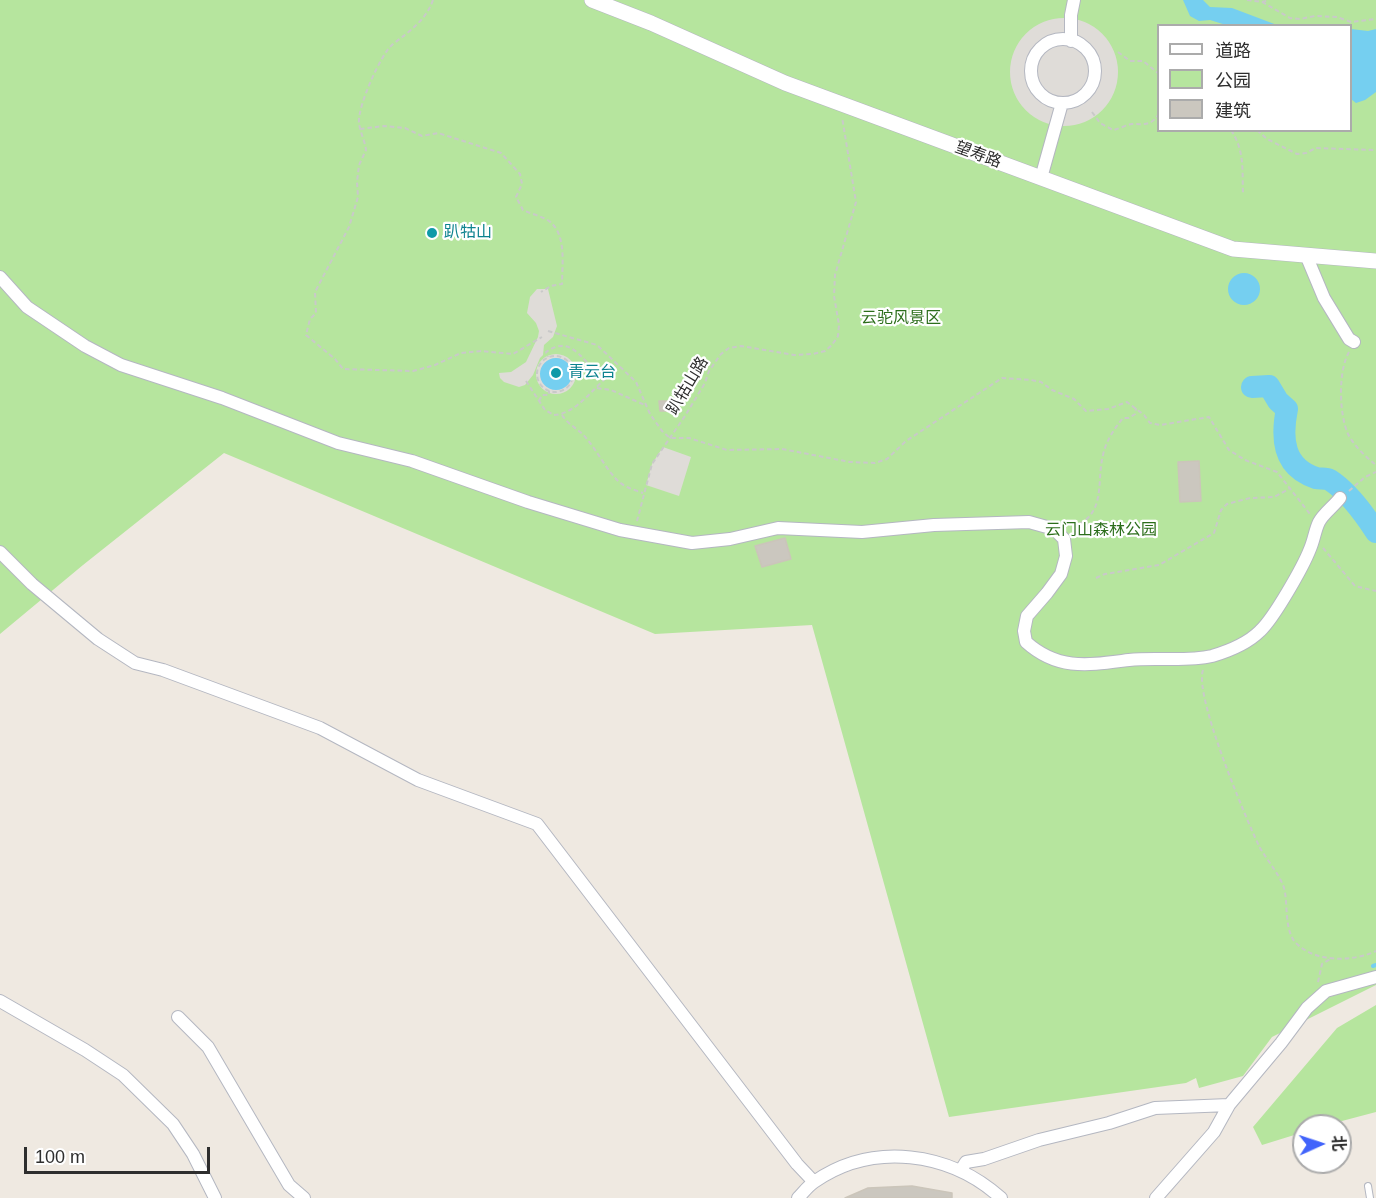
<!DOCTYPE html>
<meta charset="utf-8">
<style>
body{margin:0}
#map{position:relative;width:1376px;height:1198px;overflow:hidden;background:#efe9e1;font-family:Arial,"Noto Sans SC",sans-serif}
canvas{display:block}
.legend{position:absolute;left:1157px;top:24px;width:195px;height:108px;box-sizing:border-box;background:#fff;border:2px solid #ababab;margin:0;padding:8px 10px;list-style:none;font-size:18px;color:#2e2e2e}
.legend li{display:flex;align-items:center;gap:12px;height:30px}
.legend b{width:30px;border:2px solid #ababab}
.north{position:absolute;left:1292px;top:1114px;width:60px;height:60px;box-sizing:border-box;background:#fff;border:2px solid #ababab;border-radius:50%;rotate:87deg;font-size:16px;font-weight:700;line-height:24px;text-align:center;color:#2e2e2e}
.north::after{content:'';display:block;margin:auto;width:21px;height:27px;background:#4264fb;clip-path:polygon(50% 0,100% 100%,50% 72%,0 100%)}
.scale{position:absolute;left:24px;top:1147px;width:186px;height:27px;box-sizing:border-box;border:3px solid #2e2e2e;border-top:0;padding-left:8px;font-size:18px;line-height:21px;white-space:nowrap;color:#2e2e2e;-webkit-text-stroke:4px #fff;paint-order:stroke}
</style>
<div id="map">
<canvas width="1376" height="1198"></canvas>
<ul class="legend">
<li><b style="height:8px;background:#fff"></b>道路</li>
<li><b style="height:16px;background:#b6e59e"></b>公园</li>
<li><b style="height:16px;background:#cbc7bf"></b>建筑</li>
</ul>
<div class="north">北</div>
<div class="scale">100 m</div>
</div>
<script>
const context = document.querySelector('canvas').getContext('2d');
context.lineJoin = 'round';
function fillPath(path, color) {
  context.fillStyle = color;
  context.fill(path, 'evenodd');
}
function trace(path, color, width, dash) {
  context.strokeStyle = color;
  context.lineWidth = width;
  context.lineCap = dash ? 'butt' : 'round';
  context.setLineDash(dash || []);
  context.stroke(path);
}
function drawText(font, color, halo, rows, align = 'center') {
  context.font = font + ' Arial,"Noto Sans SC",sans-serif';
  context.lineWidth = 4.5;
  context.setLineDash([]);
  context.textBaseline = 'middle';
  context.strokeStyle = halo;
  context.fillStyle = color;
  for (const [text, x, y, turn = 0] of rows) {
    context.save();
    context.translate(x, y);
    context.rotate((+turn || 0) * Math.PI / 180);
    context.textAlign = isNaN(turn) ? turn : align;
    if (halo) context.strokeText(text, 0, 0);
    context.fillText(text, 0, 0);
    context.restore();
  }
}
fillPath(new Path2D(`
 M0,0H1376V985L1272,1037L1243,1076L1199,1088L1196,1078L1186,1083L949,1117L812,625L655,634L224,453L83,565L0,634ZM1158,26H1350V130H1158Z
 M1376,1005V1112L1323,1126H1304V1132L1262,1145L1253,1127L1337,1028Z`), '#b6e59e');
fillPath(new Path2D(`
 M1010 72a54 54 0 1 1 108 0a54 54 0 1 1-108 0Z
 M537,289H548L557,326L553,337L544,345L543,355L540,358L533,375L525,385L519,387L504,382L500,378L499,373L511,372L526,362L538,337L539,331L536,323L527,313L530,297Z
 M536 374a20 20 0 1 1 40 0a20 20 0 1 1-40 0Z
 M663,447L691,457L679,496L646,485L652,464Z`), '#dfdcd8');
fillPath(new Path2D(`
 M1183,0H1203L1210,7L1232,8L1277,25H1226L1210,20L1199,21L1190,16Z
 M1351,29L1368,31L1376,29V92L1365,100L1356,103L1351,99Z
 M1228 289a16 16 0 1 1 32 0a16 16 0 1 1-32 0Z
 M540 374a16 16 0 1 1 32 0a16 16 0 1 1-32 0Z`), '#75cff0');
trace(new Path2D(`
 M1373,966L1376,965`), '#75cff0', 4);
trace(new Path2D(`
 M1252,387L1269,386L1278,401L1287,409C1281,438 1283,467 1316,478C1320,479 1326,478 1330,480C1347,491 1365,515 1376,532`), '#75cff0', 22);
const building = new Path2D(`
 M659,401H669L670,411H660Z
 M1199,461L1201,501L1180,502L1178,462Z
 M785,538L791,559L762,567L755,546Z
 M912,1186L952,1193V1198H845L868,1188Z`);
fillPath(building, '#cbc7bf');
trace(building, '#cbc5ba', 1.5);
const service = new Path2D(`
 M1368,1186L1370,1198`);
const minor = new Path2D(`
 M1031 71a32 32 0 1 1 64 0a32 32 0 1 1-64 0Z
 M1071,41V15L1074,0
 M1041,178L1062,103
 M1306,255L1324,298L1349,339L1354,342
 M0,277L27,307L85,346L121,365L222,398L338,443L412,461L528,502L620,530L692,543L730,539L778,528L862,532L934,525L1029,522L1054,529L1064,539L1066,556L1061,574L1047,593L1027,616L1024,631L1026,642C1058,671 1089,665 1129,660C1156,657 1186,662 1212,656C1229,651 1247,644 1260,631C1274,618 1303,567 1310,549C1314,540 1315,530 1319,522C1323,514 1334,506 1340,498
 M0,552L32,584L98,639L135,663L163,670L320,728L418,780L537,824L797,1164L814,1182
 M0,1001L85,1050L123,1075L173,1124L193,1154L215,1198
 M178,1017L208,1047L289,1185L304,1198
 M961,1170L966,1162L984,1159L1039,1140L1109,1123L1155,1108L1229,1105
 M798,1198C803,1193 808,1186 814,1182C873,1141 950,1152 1001,1198
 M1156,1198L1214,1132L1229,1105L1281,1043L1307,1008L1326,991L1376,977`);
const tertiary = new Path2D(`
 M592,0L651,23L785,83L1233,249L1376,261`);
trace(service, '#b4b7c1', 8);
trace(minor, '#b4b7c1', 14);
trace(tertiary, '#b4b7c1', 16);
trace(new Path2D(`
 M433,0C426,20 410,31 393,44C381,53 357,108 359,123C360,132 365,141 366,150L359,165L357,182L358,197L349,227L315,292L316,313L310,319L306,335L335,359L343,369L413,371L435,365L461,353L481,351L513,354L542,337
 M1247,0L1262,2L1269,0
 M1262,2L1290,18L1300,19L1315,16L1337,17L1351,22L1376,19
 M1118,52L1130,61H1143L1158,73
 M1092,112L1100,123L1113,130C1119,129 1126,125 1132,124C1143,124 1151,126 1158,115
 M360,129L384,126L405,128L422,136L438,133L501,153L520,174L522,184L516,197L523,210C531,214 542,216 549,221C567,234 562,265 562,284L551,286L541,292
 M1231,130C1245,151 1242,171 1243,194
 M1257,130L1267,139L1297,154L1306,153L1316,148L1376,150
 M548,331L597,345L636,382L650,414L662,431L670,438H689L727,450L782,449L850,462L875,463L887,459L906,441L1002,378L1031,380L1041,382L1052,390L1074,399L1086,411L1108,409L1127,402L1144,415L1150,423L1160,425L1209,417L1229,450L1245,460L1277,472L1310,514
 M1349,352C1338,371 1339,414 1348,434C1354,446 1366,457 1376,465
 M537 374a18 18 0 1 1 36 0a18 18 0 1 1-36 0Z
 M526,381L545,410L554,415C575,414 591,391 606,378C583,367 575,332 546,352L548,357
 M597,388L611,390L647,406
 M539,401L542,395H549V391
 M562,415C568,425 579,429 586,438C598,451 610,478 625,486C631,489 638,491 643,493
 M1349,491L1365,477L1376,472
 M637,521L652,464L685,416L705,383L709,371L721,354L729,348L741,346L794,355L813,354L825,351L832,345L838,336L839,325L834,296L835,275L856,202L842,117
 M1073,527C1107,514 1096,483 1103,455C1106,441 1114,429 1123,418H1129L1135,414L1136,408
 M1323,548L1355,586L1376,591
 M1096,578L1105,574L1159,565L1214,533L1221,510L1227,504L1250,498L1274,497L1289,489
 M1203,670C1194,696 1245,816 1259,846C1266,859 1277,871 1283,885C1289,900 1283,927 1295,942C1314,963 1353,962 1376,951
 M1318,982L1322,964L1332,958`), '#c9c9c9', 2, [4.5, 3]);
trace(service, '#fff', 6);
trace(minor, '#fff', 12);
trace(tertiary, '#fff', 15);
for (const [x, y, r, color] of [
 [432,233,6,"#0f9aa8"],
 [556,373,6,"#0f9aa8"]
]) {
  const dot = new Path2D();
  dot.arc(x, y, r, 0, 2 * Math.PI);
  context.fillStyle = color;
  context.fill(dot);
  trace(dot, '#fff', 2);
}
drawText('16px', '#2e2e2e', '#fff', [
 ["望寿路",978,155,20],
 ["趴牯山路",688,386,-59]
]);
drawText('16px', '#0d838f', '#fff', [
 ["趴牯山",444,233],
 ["青云台",568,373]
], 'left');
drawText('16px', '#2c6e1b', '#fff', [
 ["云驼风景区",901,319],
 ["云门山森林公园",1101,531]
]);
</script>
